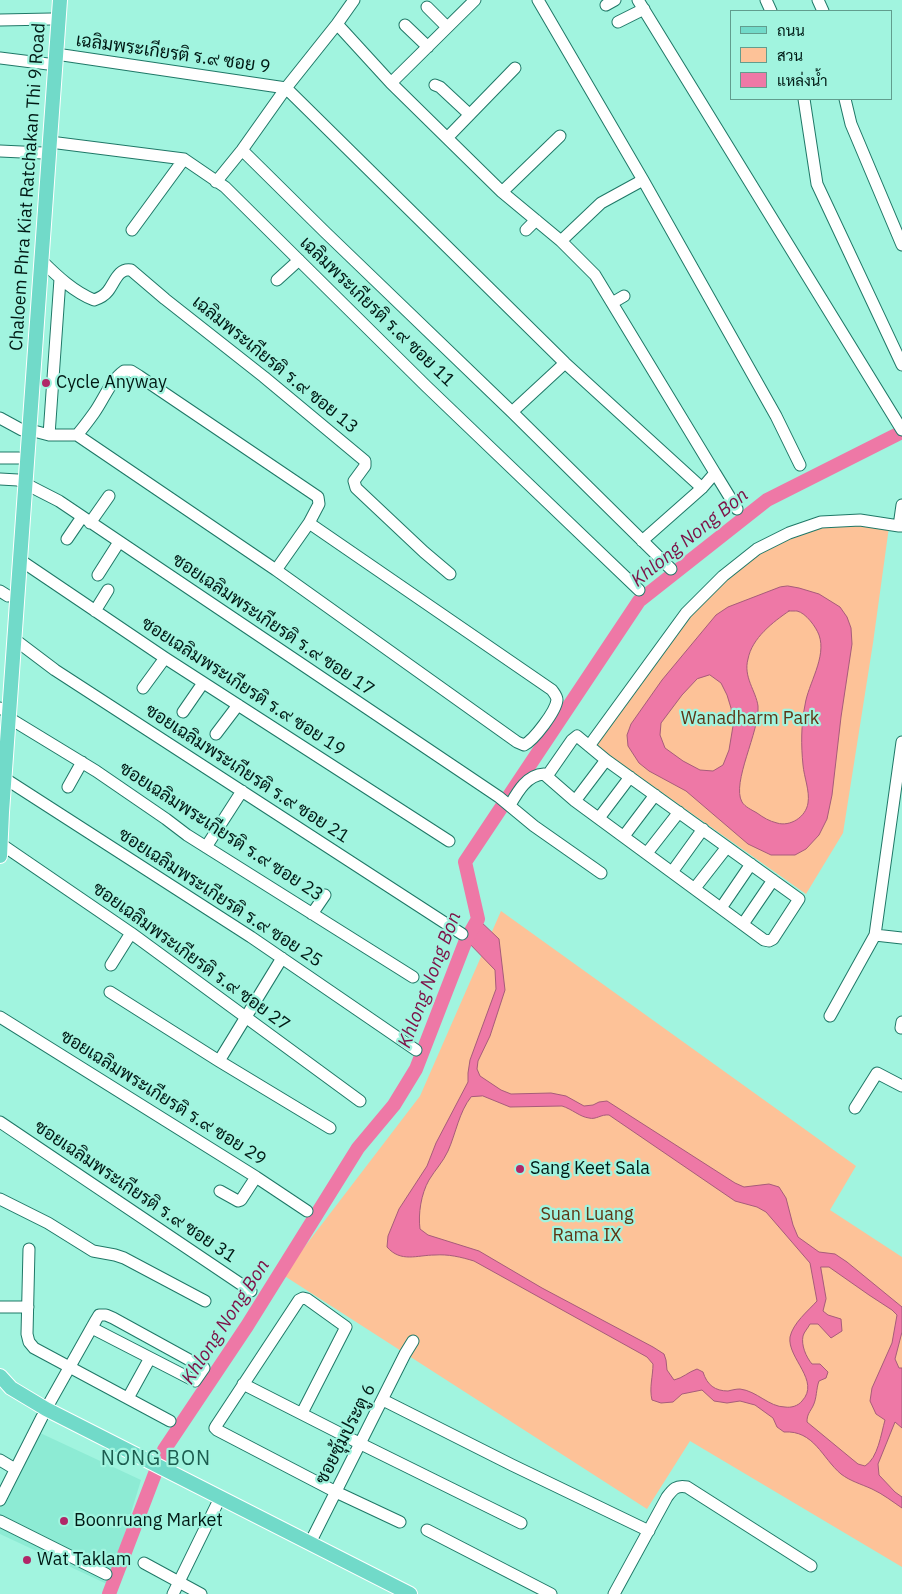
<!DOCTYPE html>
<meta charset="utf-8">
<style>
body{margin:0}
#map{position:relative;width:902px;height:1594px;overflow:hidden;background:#a1f4df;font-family:"IBM Plex Sans",Sarabun,sans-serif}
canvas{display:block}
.legend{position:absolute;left:730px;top:10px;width:162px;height:90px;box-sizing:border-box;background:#a1f4df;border:1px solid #619d8e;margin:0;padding:6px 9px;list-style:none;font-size:15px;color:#011a15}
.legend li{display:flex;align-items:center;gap:10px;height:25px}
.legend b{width:25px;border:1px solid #619d8e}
</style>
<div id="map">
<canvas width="902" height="1594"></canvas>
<ul class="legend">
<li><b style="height:6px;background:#71dac9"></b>ถนน</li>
<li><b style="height:14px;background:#fdc298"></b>สวน</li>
<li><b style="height:14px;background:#ee78a6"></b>แหล่งน้ำ</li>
</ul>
</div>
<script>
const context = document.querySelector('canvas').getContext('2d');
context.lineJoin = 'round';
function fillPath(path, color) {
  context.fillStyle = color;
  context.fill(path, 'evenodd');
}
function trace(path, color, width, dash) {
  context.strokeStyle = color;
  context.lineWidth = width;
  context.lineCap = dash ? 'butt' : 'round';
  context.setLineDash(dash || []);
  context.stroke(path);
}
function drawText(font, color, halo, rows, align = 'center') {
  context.font = font + ' "IBM Plex Sans",Sarabun,sans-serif';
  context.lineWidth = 4.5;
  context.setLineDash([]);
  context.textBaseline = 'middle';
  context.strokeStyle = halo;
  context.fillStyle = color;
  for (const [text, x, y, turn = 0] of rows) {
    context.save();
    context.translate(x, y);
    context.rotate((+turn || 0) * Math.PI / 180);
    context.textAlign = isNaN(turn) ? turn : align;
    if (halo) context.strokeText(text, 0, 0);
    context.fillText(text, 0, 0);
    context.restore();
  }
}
fillPath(new Path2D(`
 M38,1432L141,1480L109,1585L0,1534V1507Z`), '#8debd4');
fillPath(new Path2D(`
 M859,523L889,527L873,643L843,833L806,894L596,746L689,615L726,580L759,552L790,536L822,525Z
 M501,911L856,1166L830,1210L902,1257V1567L690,1441L647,1509L283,1275L420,1096Z`), '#fdc298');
const water = new Path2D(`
 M788,586L799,588L819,594L840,607L847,617L851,628L852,644L841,717L832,795L827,819L819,835L806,849L795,855H771L748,844L686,791L649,771L639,763L628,746L627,735L631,724L662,680L716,615L728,607L780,587ZM789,611C790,611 796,611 797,611C806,613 816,627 819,635C827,657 808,684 805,705C801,724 801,746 803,765C804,777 810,791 808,803C806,817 790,827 777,823C769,821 764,818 757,813C752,810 745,807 742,802C731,783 760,731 758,706C756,691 743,677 748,659C752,638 773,622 789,611ZM710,675L721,683L727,695L731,708L733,726L729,750L723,765L713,771L700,770L683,761L665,748L660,735L661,723L682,695L697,679Z
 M478,919L499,939L505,990L490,1036L478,1061L477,1069L480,1076L501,1090L511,1094L551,1093L566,1096L584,1106L593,1105L599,1102L607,1101L735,1183L744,1187L769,1184L779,1187L786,1198L793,1225L798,1237L819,1252L835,1254L847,1262L902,1307V1332L895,1359L899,1368H902V1428L895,1422L878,1464L879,1475L895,1492L902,1497V1508C893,1502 883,1494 872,1489C861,1484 850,1481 841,1474C822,1458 814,1430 784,1432L777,1427L773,1418L755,1405L740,1401L727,1403L714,1401L702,1390L682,1394L673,1402L661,1403L652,1400C649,1388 653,1376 653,1364L647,1357L474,1261C461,1257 448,1254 435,1255C417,1255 401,1263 387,1247L388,1236L399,1209L427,1166L436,1143L468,1082V1073L470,1060L496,989L495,970L466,940ZM483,1096L510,1107L562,1106C572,1109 580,1117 589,1118C596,1120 601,1114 609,1115L735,1201L757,1207L766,1212L810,1263L817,1301C808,1311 793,1323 790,1337C787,1358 821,1381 802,1401C798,1406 791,1408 785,1407C769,1407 757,1391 740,1389C736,1389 732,1390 728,1391C715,1391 707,1385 703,1372L697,1369C688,1372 683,1378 674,1380L667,1370L666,1360L664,1354L653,1347L542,1288L479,1251L428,1235L420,1229C418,1214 421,1194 429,1180C435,1170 443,1162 448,1151C456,1133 459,1112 471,1097ZM821,1267H829L869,1295L892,1310L897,1315L892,1343L872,1388L870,1401L876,1414L885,1420C881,1434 878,1458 865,1466L858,1464L807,1422C807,1414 810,1412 813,1406C817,1398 816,1389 819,1381L826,1378L828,1372L820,1364H812C806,1357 801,1345 803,1336C804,1332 808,1328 810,1324H818L831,1338L842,1331L841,1319L828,1315L823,1311L826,1299Z`);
fillPath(water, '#ee78a6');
trace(water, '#a75c7a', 1);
trace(new Path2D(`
 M109,1594L164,1450L247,1326L358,1148L394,1105L416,1069L466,940L478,919L465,862L639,601L767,500L902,432`), '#ee78a6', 14);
const minor = new Path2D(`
 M538,0L643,180L776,416L800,465
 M638,0L902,430
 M766,0L771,11
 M818,0L823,11
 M606,5L615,0
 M427,7L447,27
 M0,20L51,19
 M618,22L644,9
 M337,24L391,83L502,192L561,241L595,275L715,473L702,488L642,541
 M405,25L428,47
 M56,54L286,88
 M0,58L48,64
 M391,83L475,0
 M435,85L440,87L469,114
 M286,88L565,363L702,488
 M804,99L817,184L902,365
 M845,99L851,124L902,245
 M447,138L515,68
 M50,142L184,159L225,187L426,386L639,590
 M242,150L325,232L512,412L671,569
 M0,151L43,153
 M216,182L242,150L286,88L337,24L354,0
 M502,192L560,136
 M132,230L184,159
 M526,230L536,220
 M561,241L601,203L643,180
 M42,261C57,276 74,292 94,300C100,298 105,295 108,291C115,282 118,268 131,270L165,299L264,377L365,461V466L354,481L356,488L424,552L450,574
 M277,280L299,260
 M612,303L624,296
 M124,371H131L139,376L318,497L319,504L309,523L552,690C554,693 557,696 557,700C556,711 534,740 524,745L517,742L276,570L77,435C83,428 89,420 94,413C104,399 110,381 124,371Z
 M512,412L565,363
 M0,418L22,430H30L49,435H77
 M49,435L60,279
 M0,458H19
 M715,473L737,509
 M0,479L18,480L59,501L499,797L534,826L601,873
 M902,505L899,526H902
 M90,523L109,496
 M67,539L82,517
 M20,560L165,658L449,841
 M276,570L309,523
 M98,575L119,542
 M0,591L8,596
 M95,611L108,590
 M14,639L55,670L462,934
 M143,688L165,658
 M0,708L1,709
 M183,712L203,683
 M9,718L96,771L166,819L187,835L413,977
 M216,734L238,705
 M589,746L686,613L723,576L757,549L789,533L821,522L860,520L899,526
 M4,778L251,937L416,1050
 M68,787L82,762
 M575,801L606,760
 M510,805C518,791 527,775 544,774L575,801L764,940L769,941L773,939L799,899L606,760L577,736L572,740L547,776
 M599,818L630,777
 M624,836L655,795
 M1,844L131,933L360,1101
 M206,847L242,791
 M647,853L679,812
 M672,872L703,829
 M695,888L727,847
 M721,908L751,864
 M312,914L325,895
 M743,924L773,880
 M875,935L902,938
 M111,965L131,933
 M110,992L219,1061L330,1128
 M830,1016L875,935L902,742
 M0,1017L256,1177L307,1211
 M901,1028L902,1022
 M219,1061L282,958
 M855,1108L877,1073L902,1086
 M0,1122L251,1291
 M220,1191L238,1201L241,1200L256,1177
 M0,1199L48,1223L93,1251L115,1255L124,1258L205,1301
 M29,1249L27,1334L29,1342L34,1348L170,1421
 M0,1307H28
 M243,1384L361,1444L521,1523
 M128,1398L150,1358
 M383,1400L512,1465L649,1531
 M46,1409L96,1320L99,1315H106L113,1318L204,1368L195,1381L92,1328
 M302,1413L346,1327L307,1299L303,1298L299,1300L216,1426L215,1428L217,1430L336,1492L400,1522
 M0,1460L15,1469
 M0,1500L42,1417
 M0,1521L106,1574
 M427,1530L551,1594
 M310,1543L405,1354L413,1341
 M144,1563L201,1594
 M173,1594L217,1504
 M614,1594L667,1497C673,1489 676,1485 687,1487L811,1566`);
const major = new Path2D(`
 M0,856L2,812L60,0
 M0,1376L11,1388L46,1409L410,1594`);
trace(minor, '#1f7867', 13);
trace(major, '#fff', 16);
trace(minor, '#fff', 11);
trace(major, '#71dac9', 14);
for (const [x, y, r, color] of [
 [46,383,5,"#b02768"],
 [520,1169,5,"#b02768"],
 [64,1521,5,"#b02768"],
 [27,1560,5,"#b02768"]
]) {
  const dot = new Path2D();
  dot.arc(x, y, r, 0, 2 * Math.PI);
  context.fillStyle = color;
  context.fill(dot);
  trace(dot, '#a1f4df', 2);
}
drawText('18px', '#011a15', '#a1f4df', [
 ["เฉลิมพระเกียรติ ร.๙ ซอย 9",173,54,8],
 ["Chaloem Phra Kiat Ratchakan Thi 9 Road",28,187,-86],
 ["เฉลิมพระเกียรติ ร.๙ ซอย 11",377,312,44],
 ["เฉลิมพระเกียรติ ร.๙ ซอย 13",275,365,39],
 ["ซอยเฉลิมพระเกียรติ ร.๙ ซอย 17",273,625,34],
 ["ซอยเฉลิมพระเกียรติ ร.๙ ซอย 19",243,687,33],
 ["ซอยเฉลิมพระเกียรติ ร.๙ ซอย 21",247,774,33],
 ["ซอยเฉลิมพระเกียรติ ร.๙ ซอย 23",221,832,33],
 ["ซอยเฉลิมพระเกียรติ ร.๙ ซอย 25",220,898,33],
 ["ซอยเฉลิมพระเกียรติ ร.๙ ซอย 27",191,957,36],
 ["ซอยเฉลิมพระเกียรติ ร.๙ ซอย 29",163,1098,32],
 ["ซอยเฉลิมพระเกียรติ ร.๙ ซอย 31",135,1192,34],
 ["ซอยซุ้มประตู 6",346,1434,-63]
]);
drawText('18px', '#011a15', '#a1f4df', [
 ["Cycle Anyway",56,383],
 ["Sang Keet Sala",530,1169],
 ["Boonruang Market",74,1521],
 ["Wat Taklam",37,1560]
], 'left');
drawText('18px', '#5d3514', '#a1f4df', [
 ["Wanadharm Park",750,719],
 ["Suan Luang",587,1215],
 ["Rama IX",587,1236]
]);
drawText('italic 19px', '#7d1147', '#a1f4df', [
 ["Khlong Nong Bon",690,538,-39],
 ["Khlong Nong Bon",430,980,-69],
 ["Khlong Nong Bon",226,1322,-57]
]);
context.letterSpacing = '1px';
drawText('20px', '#1c5d50', '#a1f4df', [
 ["NONG BON",156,1459]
]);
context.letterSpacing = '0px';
</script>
